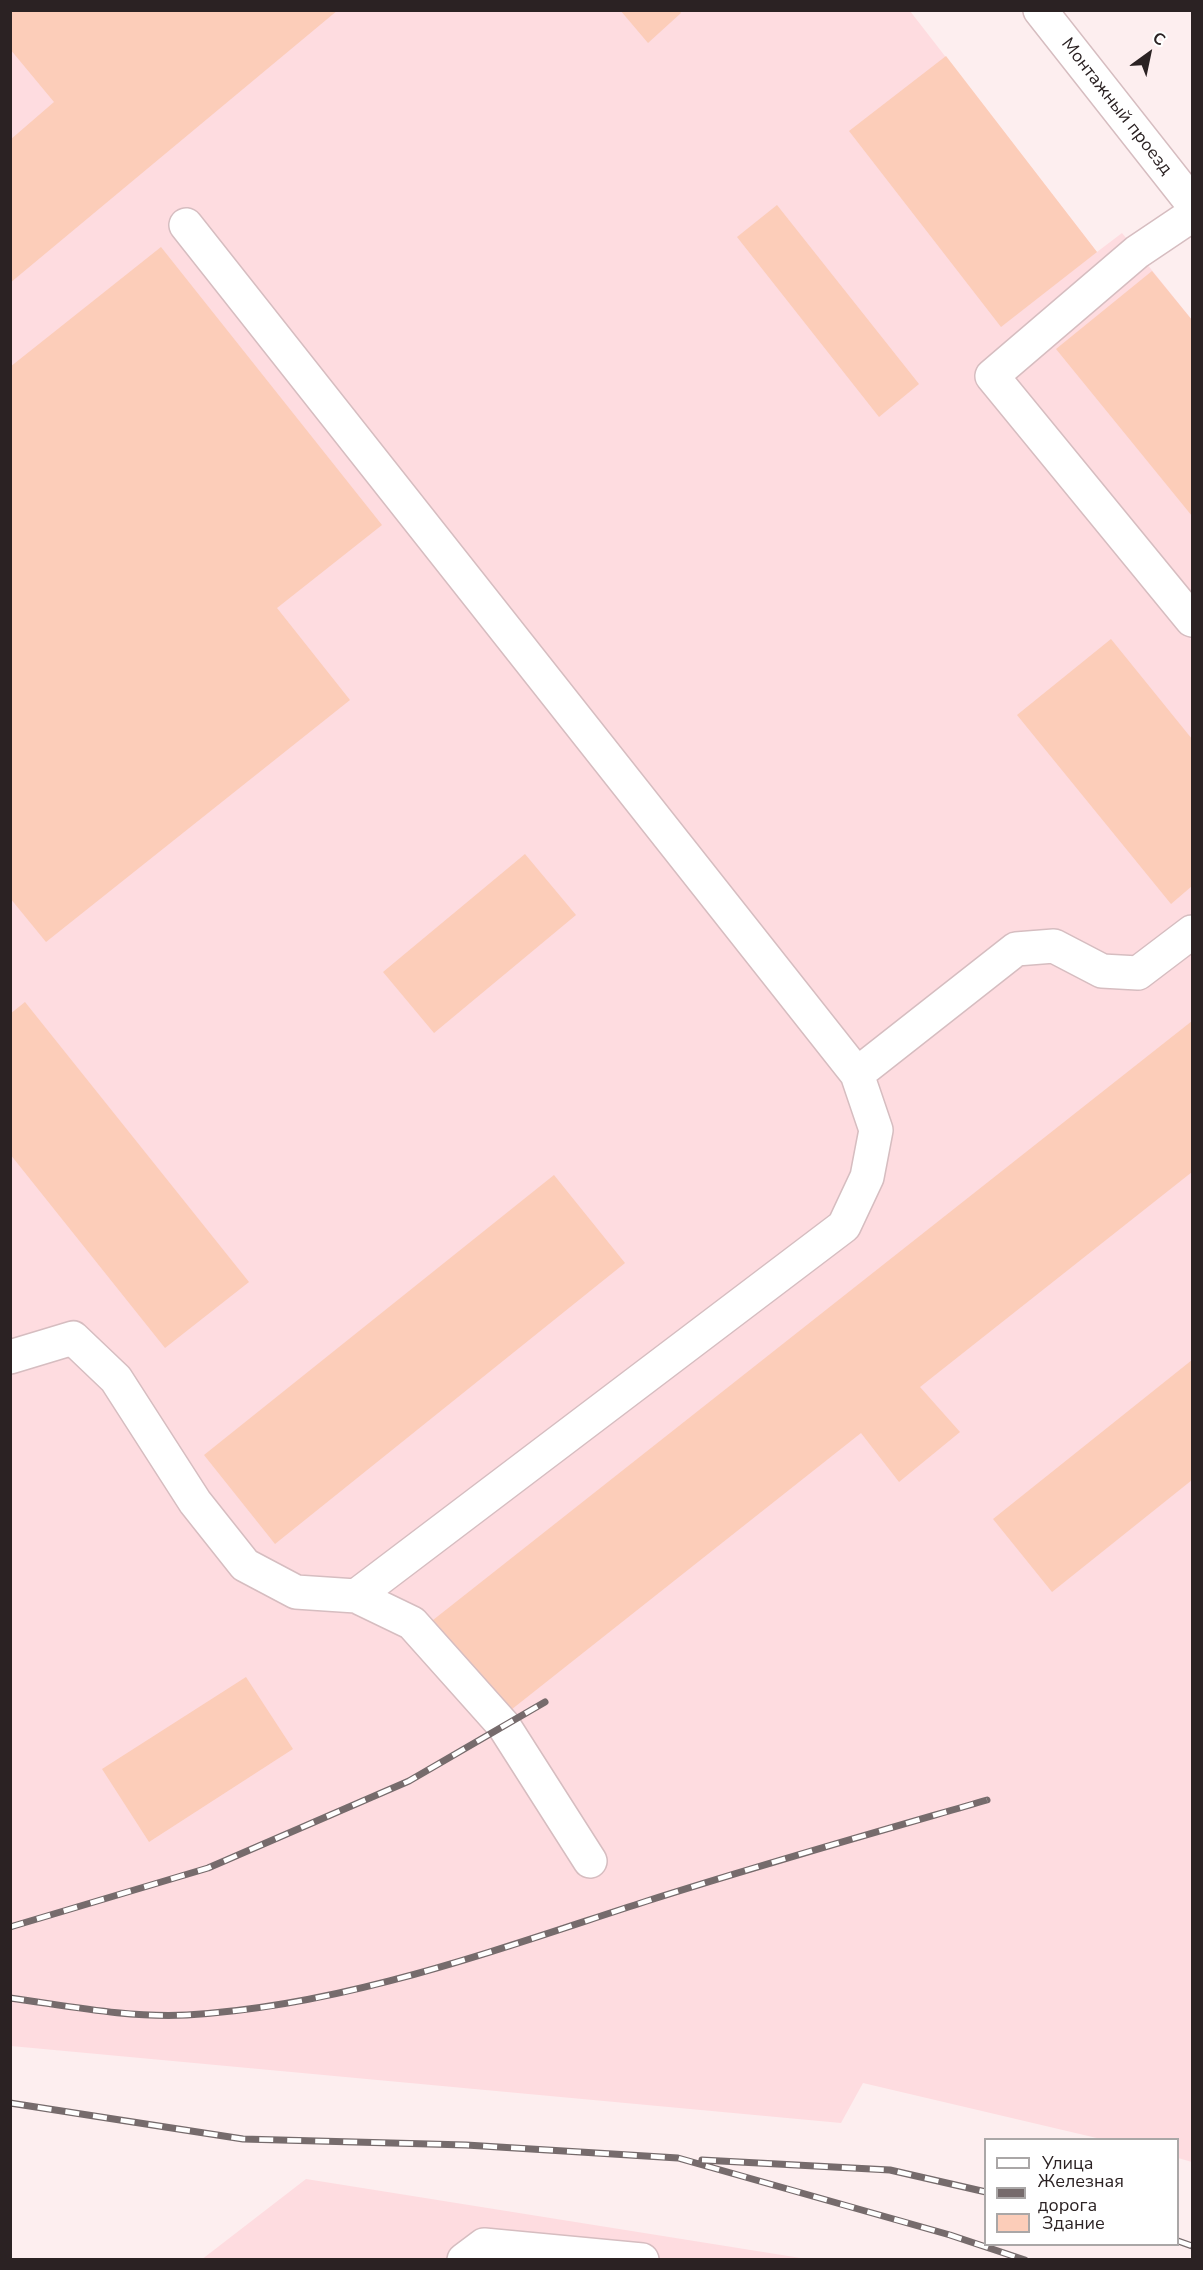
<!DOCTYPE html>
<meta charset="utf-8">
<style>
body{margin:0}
#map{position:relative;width:1203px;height:2270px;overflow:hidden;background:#fdeeef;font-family:"Nunito Sans",sans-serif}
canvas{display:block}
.frame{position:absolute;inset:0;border:12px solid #2b2223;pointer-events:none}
.legend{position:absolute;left:984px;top:2138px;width:195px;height:108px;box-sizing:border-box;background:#fff;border:2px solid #aaa7a7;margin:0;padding:8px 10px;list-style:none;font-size:18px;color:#2b2223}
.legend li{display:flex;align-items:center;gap:12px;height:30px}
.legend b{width:30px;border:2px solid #aaa7a7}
.north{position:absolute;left:1119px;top:24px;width:60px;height:60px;-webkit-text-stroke:4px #fff;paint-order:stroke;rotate:33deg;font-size:16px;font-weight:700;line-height:24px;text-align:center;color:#2b2223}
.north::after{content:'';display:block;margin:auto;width:21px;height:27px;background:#2b2223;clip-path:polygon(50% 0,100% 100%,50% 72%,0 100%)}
</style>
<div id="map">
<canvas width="1203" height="2270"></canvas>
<div class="frame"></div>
<ul class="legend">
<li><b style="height:8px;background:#fff"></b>Улица</li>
<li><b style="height:8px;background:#766b6c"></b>Железная дорога</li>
<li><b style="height:16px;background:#fccdb9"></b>Здание</li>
</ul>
<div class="north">С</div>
</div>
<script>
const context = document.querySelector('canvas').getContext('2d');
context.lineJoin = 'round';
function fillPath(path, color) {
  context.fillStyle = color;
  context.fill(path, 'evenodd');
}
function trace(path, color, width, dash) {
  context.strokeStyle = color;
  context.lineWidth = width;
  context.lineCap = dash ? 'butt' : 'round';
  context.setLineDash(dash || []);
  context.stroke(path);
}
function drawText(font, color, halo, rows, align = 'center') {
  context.font = font + ' "Nunito Sans",sans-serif';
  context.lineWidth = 5;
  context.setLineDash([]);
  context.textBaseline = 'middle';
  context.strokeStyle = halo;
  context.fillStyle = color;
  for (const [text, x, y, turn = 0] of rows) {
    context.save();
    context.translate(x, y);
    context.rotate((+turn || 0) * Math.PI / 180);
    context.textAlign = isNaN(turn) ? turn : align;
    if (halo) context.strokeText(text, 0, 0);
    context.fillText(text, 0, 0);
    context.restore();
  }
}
fillPath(new Path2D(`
 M10,11H910L1097,252L1122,233L1192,320V2162L1178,2158V2140L1101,2139L863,2083L841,2123L11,2046Z
 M306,2179L807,2259L201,2260Z`), '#fedce0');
fillPath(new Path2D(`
 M10,10H338L10,283V140L54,102L10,49Z
 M620,10H679L681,13L648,43Z
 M946,56L1097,252L1001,327L849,131Z
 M777,205L919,384L879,417L737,237Z
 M161,247L382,525L277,608L350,700L46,942L10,898V367Z
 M1152,271L1192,320V516L1056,349Z
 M1111,639L1192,739V886L1171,904L1017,715Z
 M525,854L576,915L434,1033L383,972Z
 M25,1002L249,1282L165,1348L10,1154V1014Z
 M1192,1021V1172L920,1387L960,1432L899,1482L861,1433L502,1717L428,1624Z
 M554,1175L625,1263L275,1544L204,1455Z
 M1192,1360V1480L1052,1592L993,1519Z
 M246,1677L293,1749L149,1842L102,1769Z`), '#fccdb9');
const minor = new Path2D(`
 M1040,10L1192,203
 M1192,215L1137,252L992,376L1192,620
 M857,1074L1016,949L1054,946L1102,971L1138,973L1192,932
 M10,1357L73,1338L116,1379L195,1502L245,1565L296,1592L356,1596L844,1226L867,1177L876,1130L857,1074L186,225
 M356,1596L412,1623L504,1726L590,1861
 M464,2260L484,2245L642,2260`);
trace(minor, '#d6bdc0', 36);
trace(minor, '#fff', 33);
const rail = new Path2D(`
 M10,1927L208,1868L409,1781L545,1702
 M10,1998C69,2006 128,2018 187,2015C345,2006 498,1949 647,1901C760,1865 873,1833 987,1800
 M10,2103L243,2139L466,2145L678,2158L950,2235L1025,2260
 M702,2160L890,2170L986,2192
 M1178,2241L1192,2246`);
trace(rail, '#766b6c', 7);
trace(rail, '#fff', 4.5, [14]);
drawText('18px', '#2b2223', '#fff', [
 ["Монтажный проезд",1116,107,52]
]);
</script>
